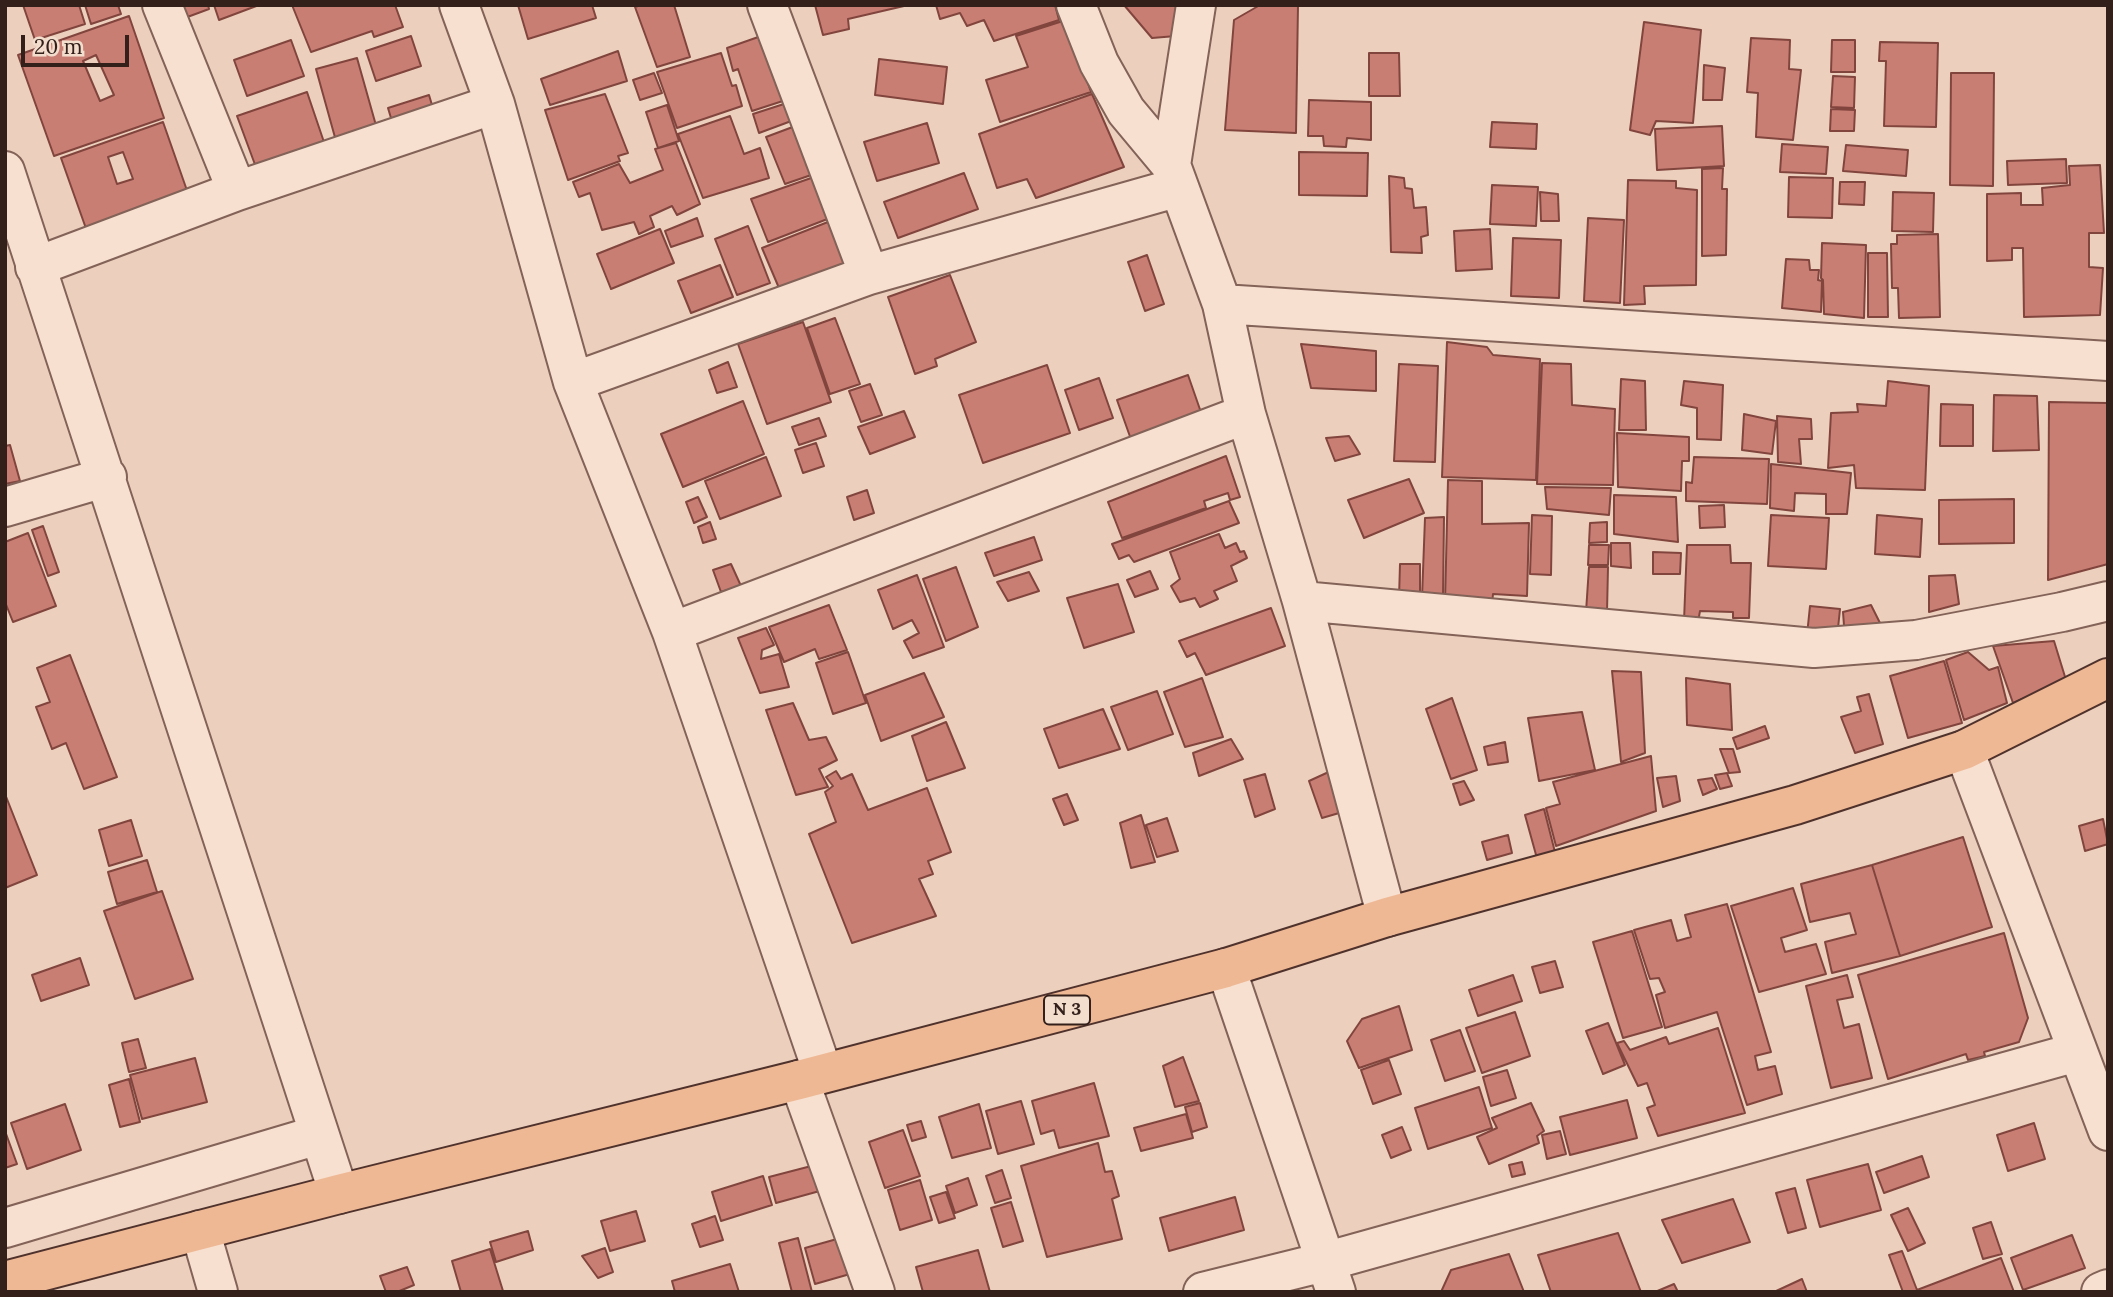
<!DOCTYPE html>
<style>
body{margin:0}
#map{position:relative;width:2113px;height:1297px;overflow:hidden;background:#ecd0bd;font-family:Lora,serif}
canvas{display:block}
.frame{position:absolute;inset:0;border:7px solid #33201b;pointer-events:none}
.scale{position:absolute;left:21px;top:35px;width:108px;height:32px;box-sizing:border-box;border:4px solid #33201b;border-top:0;padding-left:9px;font-size:21px;line-height:24px;white-space:nowrap;color:#33201b;-webkit-text-stroke:5px #f3ddcd;paint-order:stroke}
</style>
<div id="map">
<canvas width="2113" height="1297"></canvas>
<div class="frame"></div>
<div class="scale">20 m</div>
</div>
<script>
const context = document.querySelector('canvas').getContext('2d');
context.lineJoin = 'round';
function fillPath(path, color) {
  context.fillStyle = color;
  context.fill(path, 'evenodd');
}
function trace(path, color, width, dash) {
  context.strokeStyle = color;
  context.lineWidth = width;
  context.lineCap = dash ? 'butt' : 'round';
  context.setLineDash(dash || []);
  context.stroke(path);
}
function drawText(font, color, halo, rows, align = 'center') {
  context.font = font + ' Lora,serif';
  context.lineWidth = 5;
  context.setLineDash([]);
  context.textBaseline = 'middle';
  context.strokeStyle = halo;
  context.fillStyle = color;
  for (const [text, x, y, turn = 0] of rows) {
    context.save();
    context.translate(x, y);
    context.rotate((+turn || 0) * Math.PI / 180);
    context.textAlign = isNaN(turn) ? turn : align;
    if (halo) context.strokeText(text, 0, 0);
    context.fillText(text, 0, 0);
    context.restore();
  }
}
const building = new Path2D(`
 M23,5H79L85,24L35,40Z
 M85,5H118L121,14L91,24Z
 M178,5H208L209,9L182,19Z
 M214,5H259L219,20Z
 M292,5H395L403,27L374,37L372,31L311,52Z
 M518,5H592L596,18L528,39Z
 M641,5H674L690,57L657,67L635,7Z
 M815,5H904V6L848,19L849,29L823,35Z
 M936,5H1055L1059,20L994,41L984,20L967,26L960,13L940,19Z
 M1124,5H1181L1176,36L1152,38Z
 M1260,5H1298L1296,133L1225,130L1234,20Z
 M129,16L164,118L54,156L18,55ZM96,55L114,95L100,101L83,61Z
 M1066,20L1091,92L1000,122L986,80L1028,67L1016,36Z
 M1644,22L1701,30L1693,123L1656,121L1650,135L1630,130Z
 M764,35L789,99L752,111L738,69L733,71L727,48Z
 M411,36L421,66L376,81L366,51Z
 M1751,38L1790,40L1789,69L1801,70L1793,140L1756,137L1758,93L1747,92Z
 M291,40L304,76L247,96L234,60Z
 M1832,40H1855V72H1831Z
 M1880,42L1938,43L1936,127L1884,126L1886,61H1879Z
 M618,51L627,81L550,105L541,79Z
 M721,53L732,86L736,85L742,106L677,128L657,72Z
 M1369,53H1399L1400,96H1369Z
 M357,58L377,129L336,141L316,69Z
 M879,59L947,67L943,104L875,95Z
 M1704,65L1725,68L1722,100H1703Z
 M654,73L662,93L640,100L633,80Z
 M1951,73H1994L1993,186L1950,185Z
 M1833,76L1855,77L1854,108L1831,107Z
 M307,92L327,151L257,170L237,116Z
 M605,94L628,153L618,156L620,161L568,180L545,110Z
 M1092,94L1124,167L1036,198L1027,179L997,188L979,134Z
 M429,95L435,115L394,128L388,108Z
 M1309,100L1371,102V140L1347,138L1346,147L1324,146L1323,136H1308Z
 M787,103L794,120L759,133L753,114Z
 M667,105L679,141L658,148L646,112Z
 M1831,109L1855,110L1854,131H1830Z
 M730,116L744,154L760,148L769,178L703,198L678,134Z
 M163,122L191,202L89,237L61,158ZM123,152L133,179L117,184L108,157Z
 M1492,122L1537,124L1536,149L1490,147Z
 M927,123L939,163L877,181L864,142Z
 M798,125L817,173L785,184L766,137Z
 M1722,126L1724,166L1657,170L1655,129Z
 M676,143L700,204L677,215L672,206L650,216L654,227L639,234L634,222L602,230L590,193L579,197L573,182L619,164L630,183L663,170L655,149Z
 M1782,144L1828,147L1826,174L1780,172Z
 M1846,145L1908,150L1906,176L1843,171Z
 M1299,152L1368,153L1367,196L1299,195Z
 M2066,159L2067,183L2008,185L2007,161Z
 M2100,165L2104,233H2089V267L2103,268L2100,315L2024,317L2023,248H2012V260L1987,261V194L2021,193V205H2043L2042,188L2070,185L2069,166Z
 M1723,168L1722,189H1727L1726,255L1702,256V169Z
 M964,173L978,209L898,238L884,202Z
 M1389,176L1404,178L1405,188L1412,189L1414,208L1426,207L1428,235L1421,237L1422,253L1391,252Z
 M814,177L830,218L768,242L751,199Z
 M1789,177L1833,178L1832,218L1788,217Z
 M1628,180L1676,181V188L1697,190L1696,285L1644,286L1645,304L1624,305Z
 M1840,182H1865L1864,205L1839,204Z
 M1492,185L1538,187L1536,226L1490,224Z
 M1540,192L1558,194L1559,221H1541Z
 M1893,192L1934,193L1933,232L1892,231Z
 M697,218L703,236L671,247L665,231Z
 M1588,218L1624,220L1620,303L1584,301Z
 M833,220L849,264L779,288L762,248Z
 M748,226L770,283L737,295L715,239Z
 M660,229L674,263L611,289L597,254Z
 M1490,229L1492,269L1456,271L1454,231Z
 M1938,234L1940,317L1899,318L1898,288H1892L1891,244H1897V235Z
 M1513,238L1561,240L1559,298L1511,296Z
 M1822,243L1866,245L1864,318L1824,314L1823,280L1821,278Z
 M1868,253H1887L1888,317H1868Z
 M1147,255L1164,304L1145,311L1128,262Z
 M1786,259L1809,260L1810,270H1819L1818,280L1822,281L1821,312L1782,308Z
 M720,265L733,297L691,313L678,281Z
 M950,275L976,342L935,359L937,366L915,374L888,297Z
 M835,318L860,384L830,394L807,328Z
 M803,322L831,402L767,424L738,344Z
 M1447,342L1487,347L1493,355L1540,359L1536,480L1442,477Z
 M1301,344L1376,351V391L1311,388Z
 M728,362L737,387L717,393L709,370Z
 M1542,363L1571,364L1572,405L1615,409L1613,485L1537,484Z
 M1399,364L1438,366L1435,462L1394,461Z
 M1047,365L1070,433L983,463L959,395Z
 M1188,375L1204,421L1133,445L1117,400Z
 M1099,378L1113,418L1079,430L1065,390Z
 M1621,379L1645,381L1646,430H1619Z
 M1684,381L1723,385L1721,440L1697,439V408L1681,405Z
 M1888,381L1929,386L1925,490L1856,488L1854,465L1828,468L1831,413L1858,412L1857,404L1886,406Z
 M870,384L882,415L861,422L849,391Z
 M1994,395L2037,396L2039,450L1993,451Z
 M743,401L764,454L683,487L661,434Z
 M2049,402L2108,403V564L2048,580Z
 M1941,404L1973,405V446H1940Z
 M904,411L915,437L870,454L858,427Z
 M1744,414L1776,421L1772,454L1742,450Z
 M1777,416L1811,419L1812,439H1799L1801,464L1778,462Z
 M819,418L826,436L799,445L792,427Z
 M1617,433L1689,437V461H1682L1681,491L1618,487Z
 M1349,436L1360,454L1335,461L1326,438Z
 M816,443L824,466L803,473L795,450Z
 M10,445L20,481L5,484V446Z
 M1226,456L1240,497L1230,500L1228,493L1204,501L1206,508L1122,538L1108,502Z
 M766,457L781,496L720,519L705,481Z
 M1694,457L1769,459L1767,504L1686,501V482L1692,483Z
 M1771,464L1851,473L1847,514H1826V494L1795,493L1794,511L1770,508Z
 M1409,479L1424,513L1364,538L1348,500Z
 M1448,480L1482,481V524L1529,523L1527,596L1493,594L1492,604L1445,603Z
 M1545,487L1611,488L1609,515L1547,509Z
 M867,490L874,513L854,520L847,497Z
 M1614,495L1676,497L1678,542L1614,534Z
 M698,497L707,517L694,523L686,502Z
 M2014,499V543L1939,544V500Z
 M1229,501L1239,523L1134,562L1129,555L1119,559L1112,544Z
 M1724,505L1725,527L1700,528L1699,506Z
 M1532,515L1552,516L1551,575L1530,574Z
 M1771,515L1829,518L1826,569L1768,566Z
 M1877,515L1922,519L1920,557L1875,554Z
 M1444,517L1443,596L1422,598L1425,518Z
 M710,522L716,539L703,543L698,527Z
 M1607,522V542L1589,543L1590,523Z
 M43,526L59,572L48,576L32,530Z
 M28,533L56,606L13,622L5,602V542Z
 M1219,534L1225,548L1236,543L1240,552L1244,551L1247,558L1231,566L1237,581L1214,591L1218,599L1200,607L1195,598L1180,602L1171,586L1180,579L1170,552Z
 M1034,537L1042,560L994,576L985,553Z
 M1611,543H1630L1631,568L1611,566Z
 M1589,545H1609L1608,565H1588Z
 M1687,545H1730L1731,563H1751L1749,618H1733V612L1700,611L1698,622L1684,621Z
 M1653,552L1681,553L1680,574H1653Z
 M731,564L741,586L721,592L713,570Z
 M1400,564H1420V596L1399,598Z
 M956,567L978,627L946,641L923,579Z
 M1589,567H1608L1607,612H1586Z
 M1150,571L1158,589L1135,597L1127,580Z
 M1029,572L1039,591L1008,601L997,582Z
 M917,575L944,647L913,658L904,641L919,633L912,620L893,629L878,590Z
 M1955,575L1959,604L1929,612V576Z
 M1118,584L1134,632L1084,648L1067,598Z
 M829,605L847,650L819,659L815,649L784,662L769,627Z
 M1871,605L1882,627L1845,639L1843,612Z
 M1810,606L1840,609L1837,638L1807,635Z
 M1271,608L1285,646L1206,675L1195,653L1187,657L1179,641Z
 M766,628L774,645L762,650L761,659L779,654L789,687L760,693L738,638Z
 M2054,641L2066,680L2013,703L1993,646Z
 M848,652L866,703L833,714L816,663Z
 M1968,652L1989,670L1998,667L2007,703L1964,720L1946,660Z
 M70,655L117,777L84,789L66,743L52,749L36,707L50,702L37,668Z
 M1944,661L1962,723L1908,738L1890,676Z
 M1612,671L1641,672L1645,753L1621,762Z
 M924,673L944,717L881,741L865,695Z
 M1202,678L1223,737L1185,747L1164,692Z
 M1686,678L1730,684L1732,730L1687,725Z
 M1157,691L1173,734L1128,750L1111,707Z
 M1869,694L1883,744L1855,753L1841,717L1861,711L1857,697Z
 M1452,698L1477,770L1451,779L1426,709Z
 M793,703L809,740L826,737L837,760L819,769L828,787L796,795L766,710Z
 M1103,709L1120,749L1059,768L1044,729Z
 M1582,712L1595,770L1539,781L1528,718Z
 M946,722L965,768L927,781L912,736Z
 M1765,726L1769,738L1737,749L1733,738Z
 M1231,739L1243,759L1199,776L1193,753Z
 M1505,742L1508,762L1488,765L1484,747Z
 M1720,749H1733L1740,772L1729,773Z
 M1651,756L1656,811L1556,846L1546,808L1560,804L1553,782Z
 M1333,770L1346,811L1322,818L1309,781Z
 M836,771L841,779L852,774L868,810L927,788L951,852L928,861L933,874L919,879L936,916L852,943L809,834L836,822L825,792L833,786L826,777Z
 M1727,773L1732,786L1720,789L1715,775Z
 M1265,774L1275,809L1255,817L1244,780Z
 M1676,776L1680,801L1663,807L1657,778Z
 M1712,778L1717,789L1703,795L1698,780Z
 M1464,781L1474,800L1460,805L1453,784Z
 M5,794L37,875L5,888Z
 M1067,794L1078,820L1064,825L1053,799Z
 M1544,809L1556,856L1538,862L1525,815Z
 M1141,815L1155,862L1131,868L1120,823Z
 M1167,818L1178,851L1157,857L1146,825Z
 M2103,819L2108,844L2085,851L2079,826Z
 M131,820L142,856L109,866L99,830Z
 M1508,835L1512,853L1487,860L1482,842Z
 M1963,837L1992,927L1900,956L1872,865Z
 M147,860L157,892L117,904L108,872Z
 M1872,865L1900,956L1832,973L1825,942L1856,934L1850,913L1810,922L1801,884Z
 M1793,888L1807,930L1781,938L1785,952L1816,944L1826,974L1759,992L1731,906Z
 M162,891L193,979L135,999L104,911Z
 M1727,904L1771,1052L1755,1056L1758,1070L1775,1066L1782,1094L1747,1105L1717,1012L1665,1028L1656,995L1665,992L1659,978L1650,979L1634,930L1671,920L1677,941L1691,937L1685,915Z
 M1632,931L1662,1027L1623,1038L1593,942Z
 M2004,933L2028,1018L2019,1042L1984,1052L1985,1056L1968,1060L1966,1054L1888,1079L1858,975Z
 M80,958L89,985L41,1001L32,975Z
 M1555,961L1563,987L1540,993L1532,967Z
 M1513,975L1522,1001L1478,1016L1469,990Z
 M1847,975L1853,997L1837,1000L1844,1028L1859,1024L1872,1078L1831,1088L1806,986Z
 M1399,1006L1412,1050L1359,1068L1347,1041L1362,1019Z
 M1515,1012L1530,1056L1482,1073L1466,1028Z
 M1608,1023L1625,1065L1603,1074L1586,1031Z
 M1718,1028L1745,1113L1658,1136L1647,1108L1655,1105L1647,1083L1638,1086L1617,1043L1624,1041L1630,1050L1666,1037L1669,1044Z
 M1460,1030L1475,1071L1445,1081L1431,1040Z
 M138,1039L146,1068L129,1072L122,1043Z
 M1183,1057L1199,1101L1175,1107L1163,1066Z
 M195,1058L207,1102L142,1119L130,1075Z
 M1389,1060L1401,1094L1373,1104L1361,1070Z
 M1507,1070L1516,1098L1491,1106L1483,1077Z
 M129,1079L140,1122L120,1127L109,1085Z
 M1094,1083L1109,1136L1059,1148L1054,1130L1041,1134L1032,1101Z
 M1479,1087L1492,1128L1428,1149L1415,1108Z
 M1627,1100L1637,1138L1570,1155L1560,1117Z
 M1021,1101L1034,1144L998,1154L986,1111Z
 M1200,1103L1207,1127L1192,1132L1185,1107Z
 M1531,1103L1544,1131L1537,1136L1539,1143L1489,1164L1477,1137L1497,1128L1492,1118Z
 M65,1104L81,1150L27,1169L11,1123Z
 M979,1104L991,1148L952,1158L939,1117Z
 M1186,1114L1193,1138L1141,1151L1134,1128Z
 M921,1121L926,1137L912,1141L907,1125Z
 M2034,1123L2045,1159L2008,1171L1997,1135Z
 M1402,1127L1411,1150L1391,1158L1382,1135Z
 M903,1130L920,1176L885,1188L869,1142Z
 M5,1131L17,1164L5,1168Z
 M1560,1131L1566,1154L1547,1159L1542,1135Z
 M1098,1143L1105,1172L1112,1171L1119,1196L1112,1199L1122,1239L1047,1257L1021,1166Z
 M1922,1156L1929,1177L1884,1193L1876,1172Z
 M1522,1162L1525,1174L1512,1177L1509,1165Z
 M819,1164L827,1189L776,1203L769,1177Z
 M1868,1164L1881,1210L1820,1227L1807,1180Z
 M1002,1170L1011,1198L995,1203L986,1176Z
 M763,1176L772,1205L721,1221L712,1192Z
 M968,1178L977,1205L955,1213L946,1186Z
 M920,1180L932,1220L900,1230L888,1190Z
 M1795,1188L1806,1228L1788,1233L1776,1193Z
 M946,1192L955,1218L939,1223L930,1197Z
 M1235,1197L1244,1230L1169,1251L1160,1218Z
 M1733,1199L1750,1242L1682,1263L1662,1220Z
 M1011,1202L1023,1241L1003,1247L991,1208Z
 M1908,1208L1925,1243L1908,1251L1891,1215Z
 M636,1211L645,1241L610,1251L601,1221Z
 M715,1216L723,1240L700,1247L692,1224Z
 M1991,1222L2002,1254L1983,1259L1973,1228Z
 M528,1231L533,1250L496,1262L490,1242Z
 M1618,1233L1641,1292H1551L1538,1255Z
 M2072,1235L2085,1268L2023,1290L2011,1258Z
 M844,1237L857,1272L815,1284L805,1248Z
 M798,1238L812,1292H792L779,1243Z
 M605,1248L613,1272L598,1278L582,1256Z
 M490,1249L503,1291L461,1292L452,1261Z
 M978,1250L990,1292H923L916,1267Z
 M1902,1251L1917,1290L2001,1258L2014,1292H1903L1889,1255Z
 M1509,1254L1524,1292H1441L1451,1270Z
 M730,1264L739,1292H675L672,1281Z
 M407,1267L414,1285L397,1292H386L380,1276Z
 M1802,1279L1807,1292H1774Z
 M1674,1284L1678,1292H1655Z`);
fillPath(building, '#c97e74');
trace(building, '#81453e', 2);
const street = new Path2D(`
 M162,5L237,191
 M459,5L495,104L573,382L672,632L823,1073
 M767,5L869,275
 M1076,5L1099,63L1126,111L1171,165L1222,304L1246,414L1302,601L1387,917
 M1171,165L1196,5
 M5,171L339,1194
 M35,267L237,191L495,104
 M1222,304L2108,361
 M573,382L869,275L1179,187
 M5,507L107,477
 M1302,601L1814,648L1916,640L2062,612L2108,601
 M672,632L1246,414
 M1964,750L2108,1131
 M1226,968L1336,1292
 M799,1080L875,1292
 M5,1228L318,1135
 M200,1230L218,1292
 M1203,1292L1324,1262L2077,1052
 M2101,1292L2108,1289`);
const primary = new Path2D(`
 M5,1281L339,1194L799,1080L1226,968L1387,917L1795,805L1964,750L2108,678`);
trace(street, '#836257', 42);
trace(primary, '#50322c', 42);
trace(street, '#f7e0d0', 38);
trace(primary, '#efb895', 38);
for (const [x, y, w] of [
 [1067,1010,46]
]) {
  const box = new Path2D();
  box.roundRect(x - w / 2, y - 14.5, w, 29, 5);
  context.fillStyle = '#f3ddcd';
  context.fill(box);
  trace(box, '#33201b', 2);
}
drawText('bold 18px', '#33201b', null, [
 ["N 3",1067,1010]
]);
</script>
